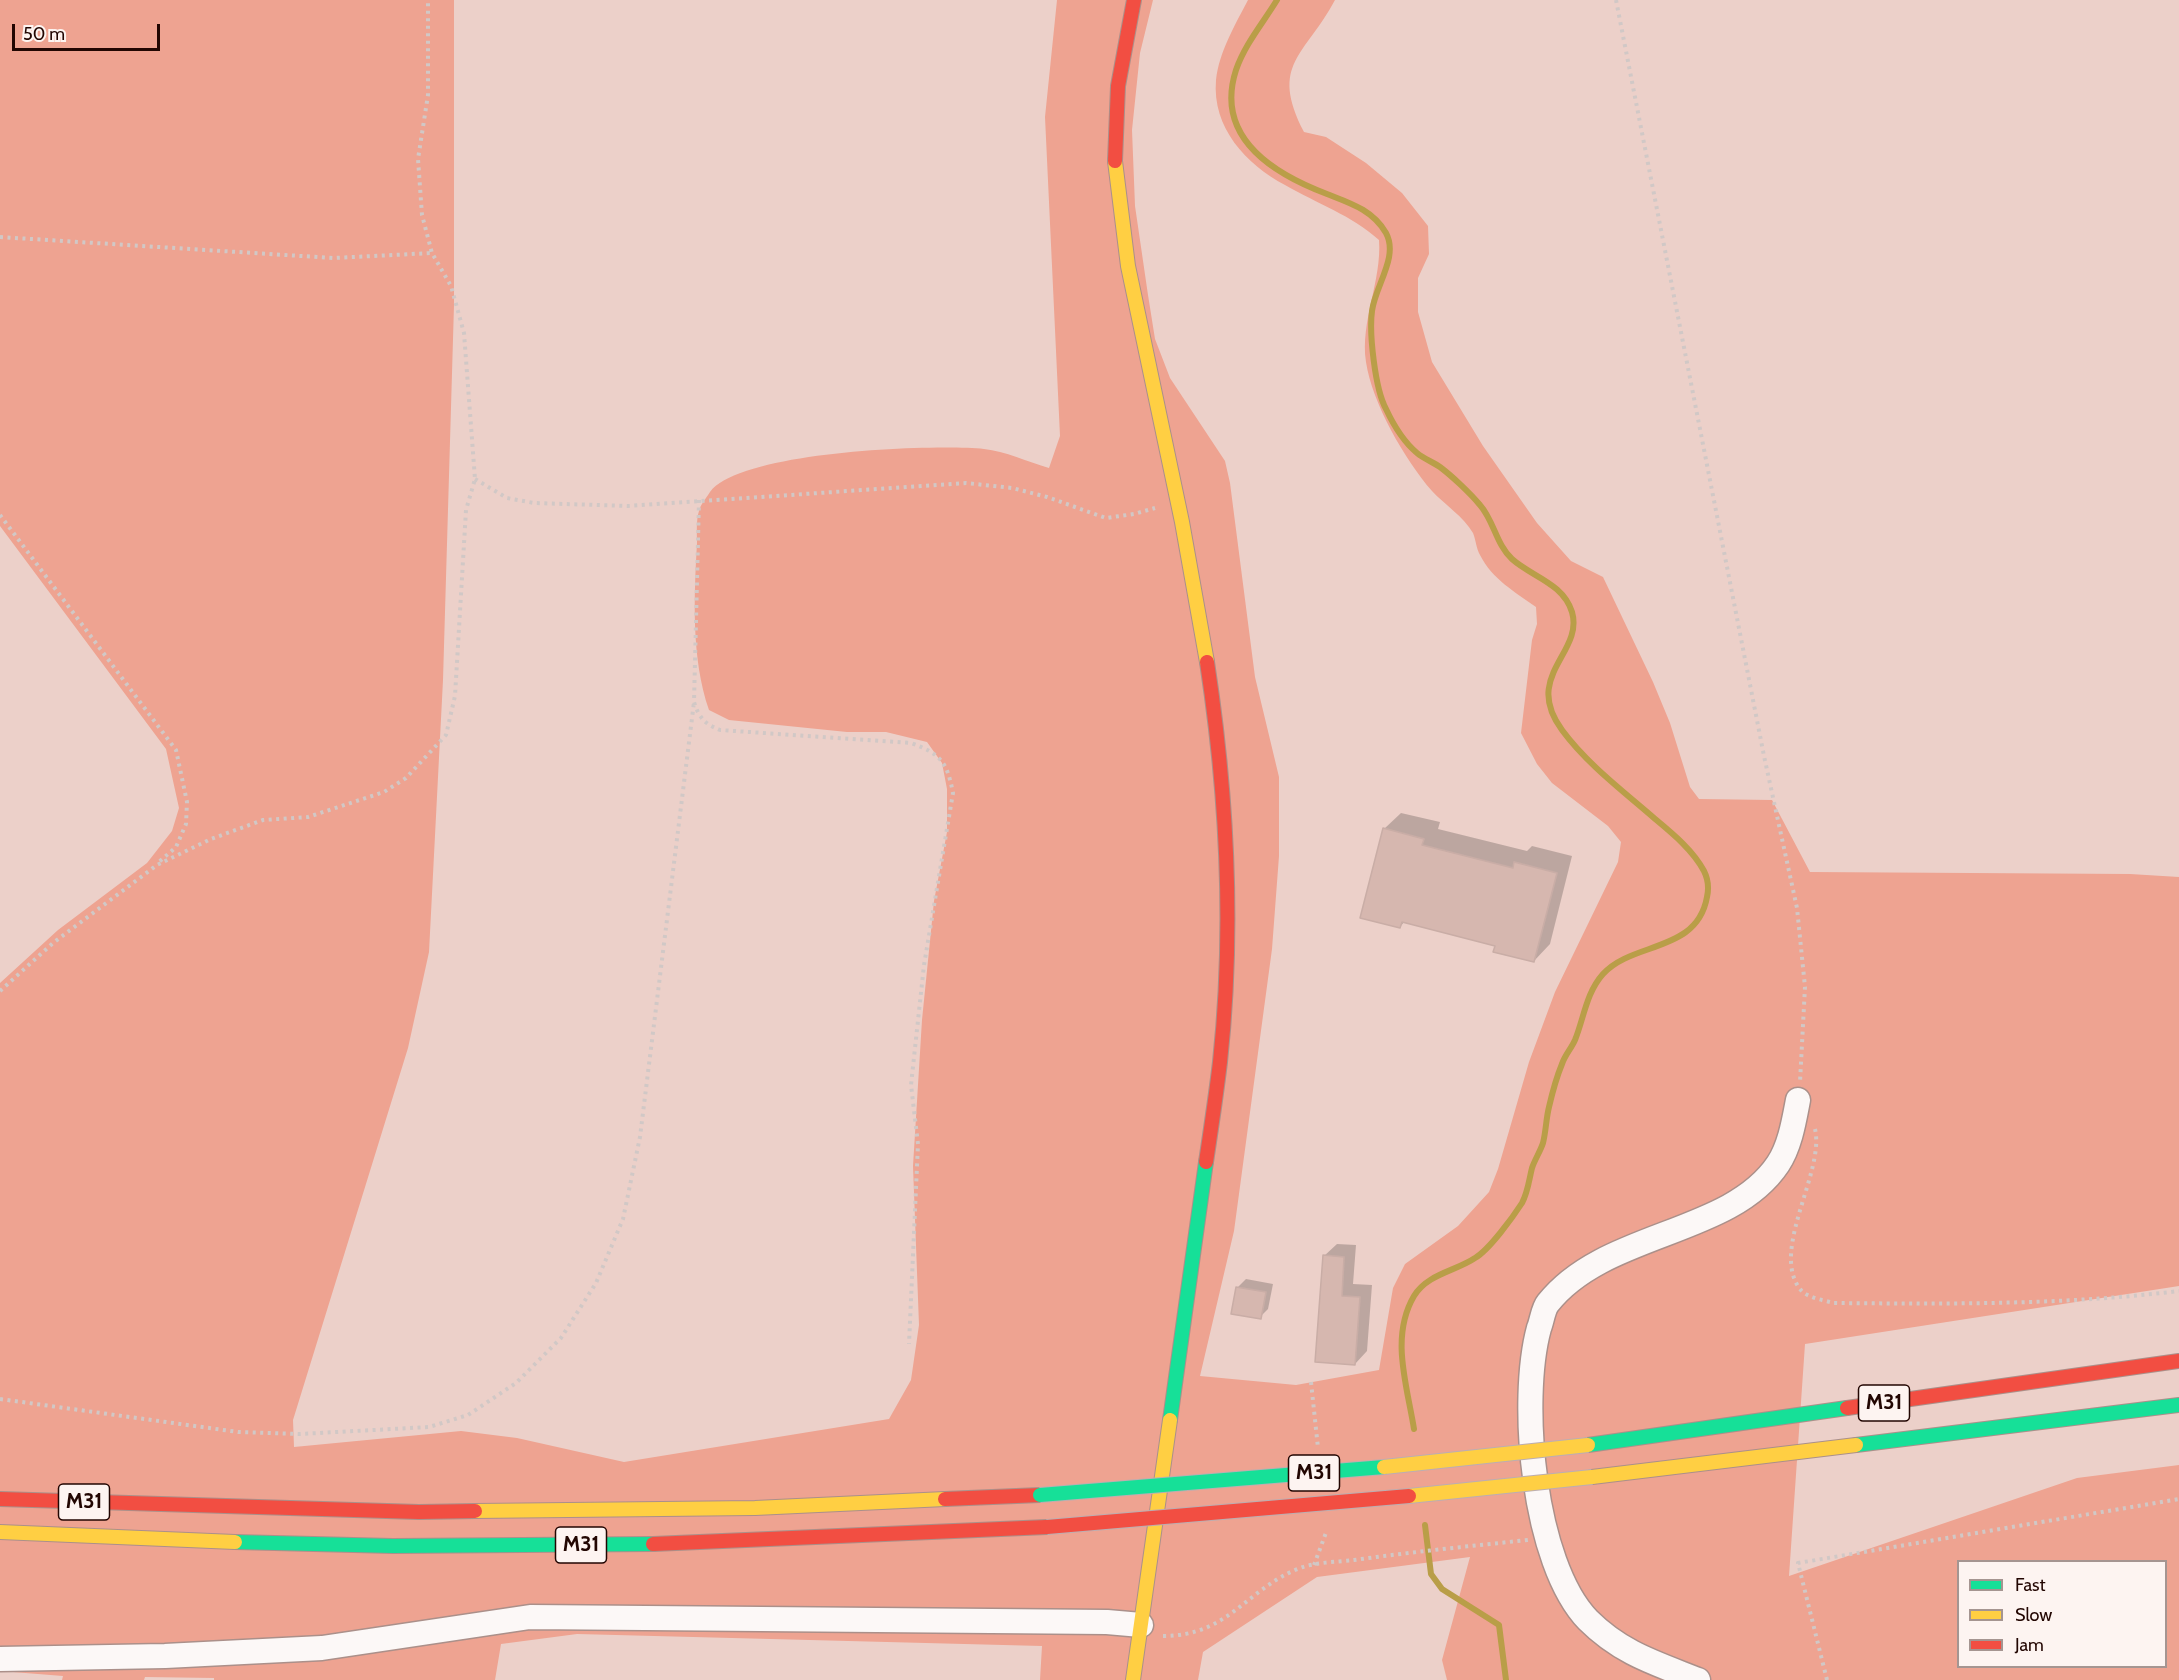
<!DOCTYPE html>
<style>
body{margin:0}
#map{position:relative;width:2179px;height:1680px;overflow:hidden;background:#ecd0c9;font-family:Cabin,sans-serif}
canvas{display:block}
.legend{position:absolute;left:1957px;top:1560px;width:210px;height:108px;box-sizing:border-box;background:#fdf4f1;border:2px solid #a59591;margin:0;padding:8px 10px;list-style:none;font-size:18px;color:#220602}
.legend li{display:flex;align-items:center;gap:12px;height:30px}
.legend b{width:30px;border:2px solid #a59591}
.scale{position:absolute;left:12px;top:24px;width:148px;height:27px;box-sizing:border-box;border:3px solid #220602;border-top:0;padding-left:8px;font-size:18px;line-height:21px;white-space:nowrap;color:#220602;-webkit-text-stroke:4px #fdf4f1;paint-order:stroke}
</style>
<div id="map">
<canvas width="2179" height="1680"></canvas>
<ul class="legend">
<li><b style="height:8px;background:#16e098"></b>Fast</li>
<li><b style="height:8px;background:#ffcf43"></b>Slow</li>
<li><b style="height:8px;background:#f24e42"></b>Jam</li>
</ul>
<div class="scale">50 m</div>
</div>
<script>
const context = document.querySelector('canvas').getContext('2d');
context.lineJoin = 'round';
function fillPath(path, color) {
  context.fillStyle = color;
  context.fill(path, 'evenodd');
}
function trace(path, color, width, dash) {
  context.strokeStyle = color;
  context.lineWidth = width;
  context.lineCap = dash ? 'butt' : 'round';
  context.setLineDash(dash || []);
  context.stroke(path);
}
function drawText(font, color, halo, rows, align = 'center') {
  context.font = font + ' Cabin,sans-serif';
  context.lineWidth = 4.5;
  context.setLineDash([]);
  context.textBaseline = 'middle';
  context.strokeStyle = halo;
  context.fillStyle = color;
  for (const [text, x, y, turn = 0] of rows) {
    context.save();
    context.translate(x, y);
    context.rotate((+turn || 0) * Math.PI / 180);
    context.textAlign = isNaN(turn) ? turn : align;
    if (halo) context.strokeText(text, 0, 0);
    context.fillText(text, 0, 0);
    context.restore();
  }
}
fillPath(new Path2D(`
 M0,0H454V305L443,680L429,952L408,1048L293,1420L294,1447L461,1431L517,1438L624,1462L889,1419L911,1380L919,1325L913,1166L922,1020L934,901L947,832V789L942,763L927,742L886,732H847L729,720L709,710C691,658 694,596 697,543C697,533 696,520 699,511C700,505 707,497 710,492C741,451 933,444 984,449C1005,451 1028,462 1049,468L1060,436L1045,117L1057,0H1153L1140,53L1132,130L1135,206L1148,295L1155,339L1170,378L1225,461L1230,483L1255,677L1279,777V856L1272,949L1234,1231L1200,1376L1296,1385L1379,1370L1393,1288L1405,1264L1458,1226L1489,1192L1498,1169L1529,1062L1555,992L1618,862L1621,842L1608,826L1552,783L1537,764L1521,733L1532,640L1537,624L1536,607C1515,592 1492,579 1480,555C1476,548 1476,540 1473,533C1464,517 1444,504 1432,491C1405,460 1372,403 1366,362C1360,321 1382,281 1379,240C1351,215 1318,204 1285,185C1246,164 1212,128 1216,80C1219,52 1235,25 1248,0H1335C1305,56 1269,64 1304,132L1326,137L1366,163L1402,193L1428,226L1429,254L1418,278V312L1432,362L1483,446L1537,523L1571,561L1603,577L1653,682L1670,723L1690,787L1699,799L1772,800L1810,872L2130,874L2179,877V1286L1805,1344L1789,1576L2077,1478L2179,1465V1680H1447L1442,1660L1470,1557L1317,1577L1203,1652L1198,1680H1040L1042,1646L577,1634L501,1644L495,1680H214V1678L145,1677L144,1680H62L63,1676L0,1671V983L58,930L147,863L172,831L179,808L166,749L0,526ZM1958,1562H2166V1666H1958Z`), '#eea391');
fillPath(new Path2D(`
 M1401,813L1440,822L1438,829L1527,851L1532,846L1572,856L1550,944L1534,961L1496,945L1405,921L1400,927L1384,829Z
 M1337,1244L1356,1245L1353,1284L1372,1285L1367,1351L1355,1364L1324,1256Z
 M1246,1279L1273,1284L1268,1309L1260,1317L1233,1312L1238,1287Z`), '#0003');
trace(new Path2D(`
 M1277,0C1263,23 1245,44 1236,70C1214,138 1274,174 1327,194C1350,203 1373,210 1386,233C1399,257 1375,286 1372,311C1369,333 1375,389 1386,409C1393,424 1404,442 1417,453C1424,459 1433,462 1440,467C1452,476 1470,493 1480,505C1494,521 1496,544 1512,559C1532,577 1563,583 1572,612C1584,653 1522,676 1562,730C1587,764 1623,791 1654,818C1672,833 1693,850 1704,871C1708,879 1709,888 1707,897C1697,953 1633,941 1603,974C1586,993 1584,1018 1575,1040C1571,1049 1565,1055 1562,1064C1557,1076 1552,1094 1549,1107C1546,1119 1546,1131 1543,1143C1540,1152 1535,1159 1532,1168C1529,1180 1528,1192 1522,1203C1513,1217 1489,1250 1475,1258C1456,1271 1427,1274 1414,1296C1390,1337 1407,1385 1414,1429
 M1425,1525L1431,1574L1442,1589L1499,1625L1506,1680`), '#b99e48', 6);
const building = new Path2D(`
 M1383,828L1424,839L1422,845L1513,868L1514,862L1557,873L1534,962L1493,952L1495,946L1402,922L1400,928L1360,918Z
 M1323,1255L1344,1257L1342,1296L1360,1297L1355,1365L1315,1362Z
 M1236,1287L1266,1292L1261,1319L1231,1314Z`);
fillPath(building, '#d6b7af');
trace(building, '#c9ada6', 1.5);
const street = new Path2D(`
 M0,1659L165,1656L322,1648L530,1617L1107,1622L1141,1625
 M1698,1680C1655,1663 1621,1653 1588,1620C1533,1563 1519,1401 1539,1328C1542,1321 1543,1309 1548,1303C1605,1231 1730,1236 1778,1164C1790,1146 1794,1121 1798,1100`);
const fast = new Path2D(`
 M1170,1420L1206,1162
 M1588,1445L1847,1408
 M1856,1445L2179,1405
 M235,1542L393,1546L653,1544`);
const slow = new Path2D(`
 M1115,161L1128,266L1182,522L1207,662
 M1592,1477L1856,1445
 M475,1511L755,1508L945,1499
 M0,1532L235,1542
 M1133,1680L1170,1420`);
const jam = new Path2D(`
 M1115,161L1118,86L1134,0
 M1206,1162C1211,1129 1216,1096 1220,1062C1234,931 1227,793 1207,662
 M1847,1408L2179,1361
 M0,1499L419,1512L475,1511
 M945,1499L1040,1495
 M653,1544L1047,1527`);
trace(street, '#ab908a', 27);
trace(fast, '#ab908a', 16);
trace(slow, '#ab908a', 16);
trace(jam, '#ab908a', 16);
trace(new Path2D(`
 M1616,0L1764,756L1797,908L1805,987L1800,1082
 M0,237L333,258L432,253
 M475,479L507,498L534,503L628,506L966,483L1012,488L1047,497L1106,518L1134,514L1155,508
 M699,500L694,702C699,718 705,724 720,730L911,743C941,754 947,762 953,793L924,965L911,1085L918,1144L909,1344
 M0,515L176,750L187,802L186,824L176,847L159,862
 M0,991L53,943L157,865L211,839L263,820L308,817L384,792L406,778L446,735L455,696L466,510L475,479L464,333L451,286L432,253L422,215L418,159L428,95V0
 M1815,1129C1825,1172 1770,1250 1800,1289C1807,1298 1823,1300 1834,1303C1950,1304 2064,1305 2179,1291
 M1311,1382L1318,1448
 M0,1399L238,1432L300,1434L429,1427L468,1415L516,1383L561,1338L596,1283L623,1219L640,1137L694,702
 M1314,1565L1327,1530
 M1163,1636C1229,1636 1247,1588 1300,1568C1316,1562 1338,1562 1354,1560C1412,1552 1470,1546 1528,1540
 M1827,1680L1798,1563L2179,1499`), '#d1c8c6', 4, [3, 4.5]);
trace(street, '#fcf8f7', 24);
trace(fast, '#16e098', 14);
trace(slow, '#ffcf43', 14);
trace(jam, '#f24e42', 14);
const fastBridge = new Path2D(`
 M1040,1495L1384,1467`);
const slowBridge = new Path2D(`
 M1384,1467L1588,1445
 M1409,1496L1592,1477`);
const jamBridge = new Path2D(`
 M1047,1527L1409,1496`);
trace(fastBridge, '#bcaeb1', 16, []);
trace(slowBridge, '#bcaeb1', 16, []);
trace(jamBridge, '#bcaeb1', 16, []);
trace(fastBridge, '#16e098', 14);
trace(slowBridge, '#ffcf43', 14);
trace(jamBridge, '#f24e42', 14);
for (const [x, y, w] of [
 [1884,1403,51],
 [1314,1473,51],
 [84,1502,51],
 [581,1545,51]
]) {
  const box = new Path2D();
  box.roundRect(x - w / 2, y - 18, w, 36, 4.5);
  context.fillStyle = '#fdf4f1';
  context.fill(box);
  trace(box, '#220602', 1.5);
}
drawText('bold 21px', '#220602', null, [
 ["M31",1884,1403],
 ["M31",1314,1473],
 ["M31",84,1502],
 ["M31",581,1545]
]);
</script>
